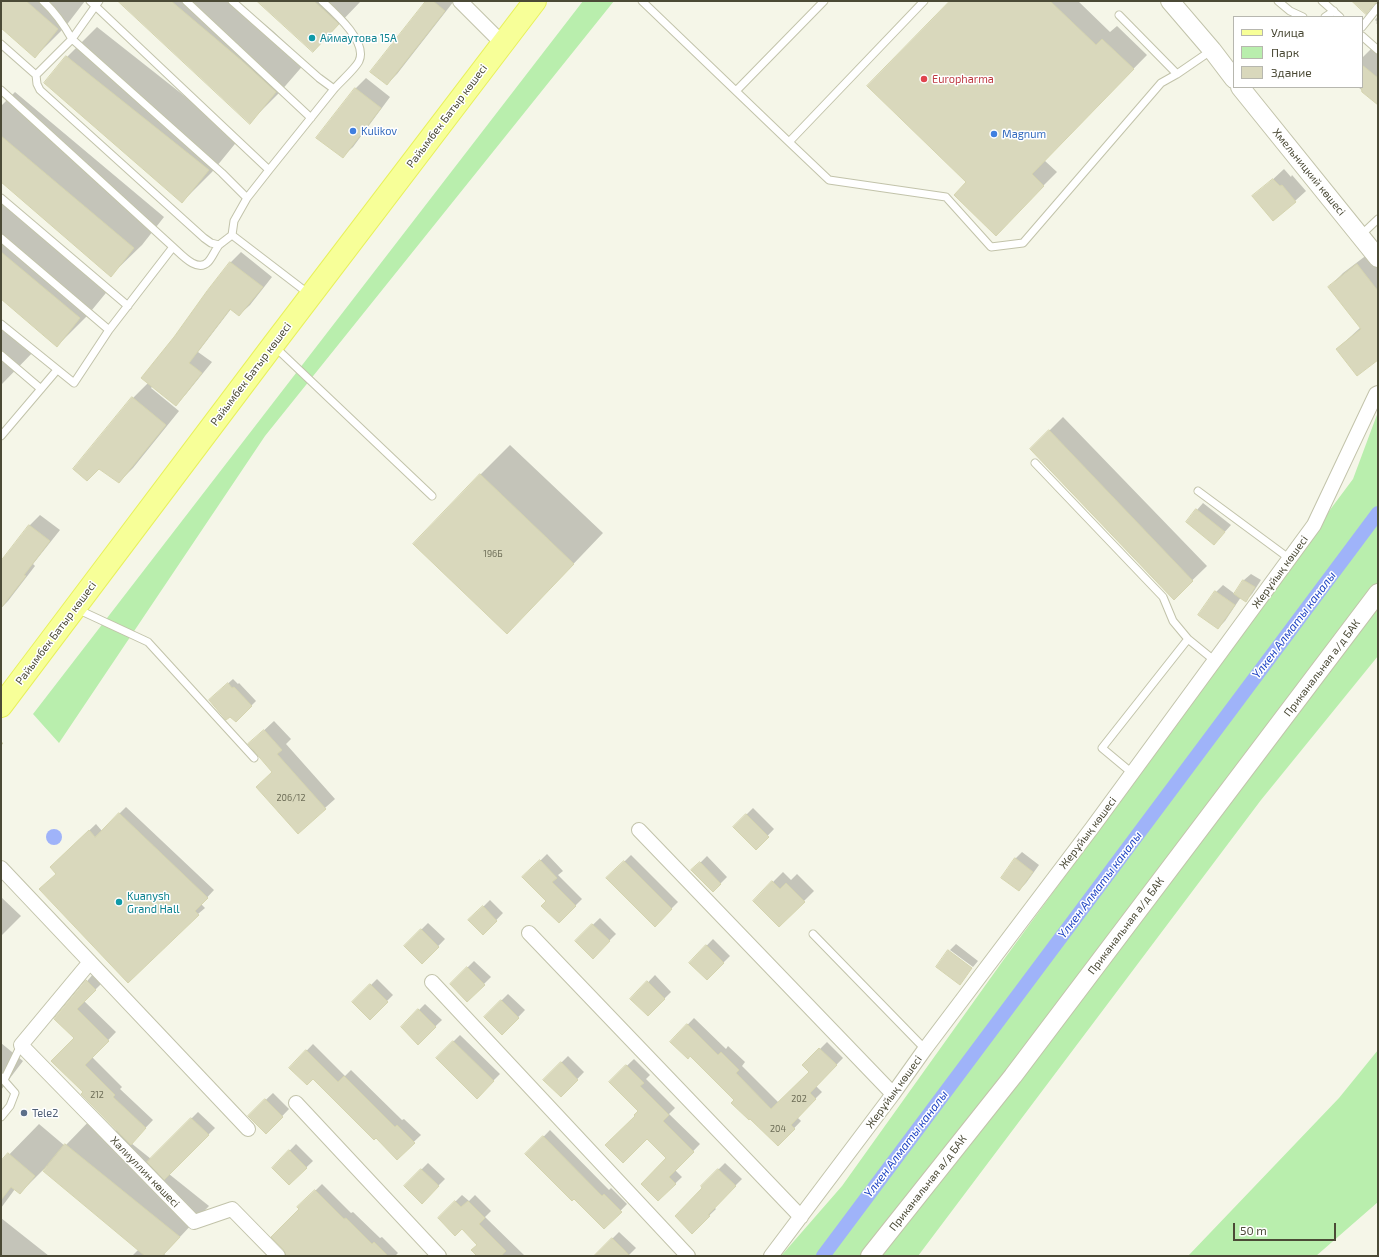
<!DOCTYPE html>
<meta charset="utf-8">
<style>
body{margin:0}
#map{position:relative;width:1379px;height:1257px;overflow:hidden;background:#f5f6e8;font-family:"Exo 2",sans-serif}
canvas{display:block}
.frame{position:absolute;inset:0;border:2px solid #4b4a36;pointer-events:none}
.legend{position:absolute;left:1233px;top:16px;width:130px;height:72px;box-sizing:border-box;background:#fff;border:1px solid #b7b7af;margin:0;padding:5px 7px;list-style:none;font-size:12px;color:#4b4a36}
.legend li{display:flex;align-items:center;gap:8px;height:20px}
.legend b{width:20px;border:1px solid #b7b7af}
.scale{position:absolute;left:1233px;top:1223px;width:103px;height:18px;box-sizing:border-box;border:2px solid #4b4a36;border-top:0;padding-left:5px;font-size:12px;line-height:14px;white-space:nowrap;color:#4b4a36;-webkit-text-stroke:3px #fff;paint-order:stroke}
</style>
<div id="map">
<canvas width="1379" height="1257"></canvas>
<div class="frame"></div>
<ul class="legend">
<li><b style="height:5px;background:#f7ff98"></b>Улица</li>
<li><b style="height:11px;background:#b9eead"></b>Парк</li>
<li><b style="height:11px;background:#d9d8bc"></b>Здание</li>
</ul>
<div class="scale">50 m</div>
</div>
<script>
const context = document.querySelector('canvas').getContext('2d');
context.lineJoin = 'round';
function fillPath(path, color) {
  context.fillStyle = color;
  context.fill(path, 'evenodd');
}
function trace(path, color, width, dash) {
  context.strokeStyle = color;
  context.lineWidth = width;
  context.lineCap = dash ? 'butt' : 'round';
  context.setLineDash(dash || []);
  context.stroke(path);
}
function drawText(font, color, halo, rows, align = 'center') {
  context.font = font + ' "Exo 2",sans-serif';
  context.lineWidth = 3;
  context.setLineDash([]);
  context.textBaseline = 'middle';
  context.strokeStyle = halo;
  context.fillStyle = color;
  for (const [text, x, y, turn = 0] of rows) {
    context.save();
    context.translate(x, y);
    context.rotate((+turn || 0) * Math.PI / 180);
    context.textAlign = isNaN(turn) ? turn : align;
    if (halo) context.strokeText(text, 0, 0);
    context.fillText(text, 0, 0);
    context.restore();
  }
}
fillPath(new Path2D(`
 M583,1H614L265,436L59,743L33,714Z
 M1378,412V656L1261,800L918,1256H781L842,1186L1002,962L1087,846L1294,558L1353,479Z
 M1378,1050V1202L1316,1256H1188L1339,1098Z`), '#b9eead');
fillPath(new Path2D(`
 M46 837a8 8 0 1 1 16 0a8 8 0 1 1-16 0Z`), '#9fb3f9');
fillPath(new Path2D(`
 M1,1H85L65,27L35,57L1,27Z
 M119,1H237L273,31L306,62L280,92L250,122Z
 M259,1H361L313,51Z
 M427,1H454L397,74L387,84Z
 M951,1H1078L1110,32L1117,26L1147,55L1044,160L1057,172L1009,220L968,182Z
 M1378,16V25L1376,23L1377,22L1375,20Z
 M97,27L239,139L212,172L182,202L67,57Z
 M1378,42V104L1358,87H1362V58Z
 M366,78L390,97L353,147L342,157L355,89Z
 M15,92L164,217L142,245L111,275L1,180V106Z
 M1284,169L1291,177L1292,175L1306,191L1274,220L1254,197Z
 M1,196L110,288L87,316L57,346L1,297Z
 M1372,251L1378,259V358L1337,349L1361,327L1329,287L1343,273Z
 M241,252L272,277L250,305L239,315L231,309L198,352L212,362L186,394L176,405L153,386L151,388L179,411L133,468L119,482L133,398L148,383L175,337L208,291L231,262Z
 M1,319L37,348L1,385Z
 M1063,417L1207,566L1174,598L1045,435Z
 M510,445L603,533L537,602L480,475Z
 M1203,503L1231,525L1214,544L1197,510Z
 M40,515L60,530L33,564L35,566L8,601L1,608V563L30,525Z
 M1251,574L1261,580L1252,594L1246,600L1241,597L1225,621L1218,628L1200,615L1216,592L1223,585L1235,594L1244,580Z
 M233,679L238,684L239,683L256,701L236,721L215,695Z
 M274,721L291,739L286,744L335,799L298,832L259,735Z
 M126,807L214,890L201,904L205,908L198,914L57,873L51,867L96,824L102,831Z
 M753,808L774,829L756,848L734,827Z
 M1022,852L1039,865L1026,883L1019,890L1015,859Z
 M547,854L563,871L558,875L582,899L559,922L547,901L524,877Z
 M631,855L678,902L655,925L608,878Z
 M707,856L727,877L713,891L693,870Z
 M783,872L791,880L797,874L814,891L779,926L754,901Z
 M1,897L21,916L1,936Z
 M490,900L503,913L483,934L470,920Z
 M600,918L616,934L593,957L576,941Z
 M428,923L445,939L422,963L405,946Z
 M713,939L730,956L707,979L690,963Z
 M956,944L978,961L973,967L950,950Z
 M474,961L491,977L467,1001L451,984Z
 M94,973L103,982L84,1001L116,1032L92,1057L122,1087L120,1089L153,1120L131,1143L151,1159L198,1112L215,1128L169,1174L209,1206L164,1254L167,1256H132L139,1249L47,1166L20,1193L15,1189L1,1208V1163L39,1124L65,1146L96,1114L116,1131L117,1130L84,1092L75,1038L55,1019Z
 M655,975L671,992L648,1015L632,999Z
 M377,979L393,995L370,1018L354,1002Z
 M508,994L525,1010L502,1034L485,1017Z
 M425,1004L442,1020L418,1043L402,1027Z
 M694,1018L726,1049L728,1046L745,1062L742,1066L779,1103L810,1072L804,1065L827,1042L843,1058L816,1086L822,1092L797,1117L801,1121L778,1145L690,1055L671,1042Z
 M460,1035L500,1074L477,1097L437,1058Z
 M1,1043L23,1061L1,1090Z
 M313,1044L345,1076L351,1070L402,1120L404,1119L421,1135L397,1158L313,1078L290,1068Z
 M568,1056L584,1072L561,1096L545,1079Z
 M634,1059L650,1075L646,1079L675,1108L669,1114L700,1144L675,1170L682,1177L658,1200L667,1158L636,1115L639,1111L610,1082Z
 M273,1093L289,1109L266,1133L249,1116Z
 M550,1130L609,1190L611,1188L627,1204L604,1228L527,1154Z
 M296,1144L313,1161L289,1184L273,1168Z
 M428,1163L445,1179L422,1202L405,1186Z
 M725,1163L742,1179L714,1207L716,1209L692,1232L704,1188L702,1186Z
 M322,1184L351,1213L353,1212L380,1238L382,1237L398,1253L395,1256H291L300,1209L299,1207Z
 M462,1195L469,1201L475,1195L491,1211L485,1217L525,1256H478V1245L462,1228L439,1218Z
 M1,1218L49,1256H1Z
 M619,1232L636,1248L628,1256H597L596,1255Z`), '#0003');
trace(new Path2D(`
 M823,1256L1378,513`), '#9fb3f9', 14);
const building = new Path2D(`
 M1,1H26L58,29L35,58L1,28Z
 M118,1H171L242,61L276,92L250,124Z
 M257,1H314L339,24L313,52Z
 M426,1H433L445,11L387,85L370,72Z
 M950,1H1050L1096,45L1102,39L1134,69L1032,174L1044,186L996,236L954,195L966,182L867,86Z
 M1352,1H1378V2L1374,4L1366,14Z
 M66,56L209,170L182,203L44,83Z
 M1362,65L1378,78V105L1362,92Z
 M355,88L381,108L343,158L316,138Z
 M1,136L134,248L111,277L1,182Z
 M1273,179L1280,186L1282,185L1296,202L1273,221L1252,196Z
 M1,252L80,318L57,347L1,299Z
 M230,262L263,287L239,316L230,309L189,363L202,373L176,406L141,378L174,337L207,291Z
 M1357,264L1378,291V360L1357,376L1336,349L1361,329L1328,287Z
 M132,397L166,425L119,483L99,469L87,481L73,469Z
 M1049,430L1193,581L1174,600L1030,449Z
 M480,474L574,564L507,634L413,544Z
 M1196,509L1225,532L1214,545L1186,522Z
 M29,525L50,541L24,575L26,576L1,608V561Z
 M1243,580L1255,587L1246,602L1234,594Z
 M1215,591L1235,605L1218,629L1198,615Z
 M228,683L232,688L234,687L252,706L236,722L230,717L226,720L209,700Z
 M264,730L282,750L277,754L326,809L298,834L256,787L272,772L248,744Z
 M119,813L208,898L195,911L199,915L128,983L39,889L56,874L50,867L89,830L95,837Z
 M746,814L769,837L756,850L733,827Z
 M1015,858L1033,872L1019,891L1001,878Z
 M540,860L557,878L552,882L576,906L559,923L541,906L546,901L522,877Z
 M624,861L672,909L655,927L606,878Z
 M700,862L721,884L713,892L691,870Z
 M772,881L780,889L786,883L805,902L779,927L753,901Z
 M483,906L497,921L483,935L468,920Z
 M592,924L610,941L593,959L575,941Z
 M421,929L439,947L422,964L404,946Z
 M706,945L724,963L707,980L689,963Z
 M948,950L972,968L960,985L936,967Z
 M467,967L485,985L467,1002L450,984Z
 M86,980L96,990L77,1009L109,1041L85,1065L115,1095L113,1097L146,1128L131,1145L81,1094L83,1092L51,1061L74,1038L54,1019Z
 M647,981L665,999L648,1016L630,999Z
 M370,984L388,1002L370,1020L352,1002Z
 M501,1000L519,1018L502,1035L484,1017Z
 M418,1009L436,1027L418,1045L401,1027Z
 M687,1024L718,1055L721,1052L739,1070L736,1073L771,1109L809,1072L802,1065L819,1048L837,1065L810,1093L816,1099L791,1125L795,1129L778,1146L750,1119L749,1120L731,1103L734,1100L690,1056L688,1059L670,1042Z
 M453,1041L494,1081L477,1099L436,1058Z
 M306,1050L338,1082L344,1076L395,1127L397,1125L415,1143L397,1160L376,1138L374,1140L313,1079L307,1085L289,1068Z
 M561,1062L578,1080L561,1097L543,1080Z
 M626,1065L644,1083L640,1086L669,1115L663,1121L694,1152L669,1177L676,1184L658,1201L641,1184L666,1158L647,1139L623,1163L605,1145L635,1116L634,1115L638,1111L609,1082Z
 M265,1099L283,1117L266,1134L248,1116Z
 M191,1118L209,1135L164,1180L147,1162Z
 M543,1136L602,1196L604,1194L622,1212L604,1229L574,1199L572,1201L525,1154Z
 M65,1144L180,1237L162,1256H145L43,1171Z
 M289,1150L307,1168L289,1185L272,1168Z
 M8,1153L35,1176L20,1194L11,1187L1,1200V1161Z
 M421,1169L439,1186L422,1204L404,1186Z
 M718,1169L736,1186L708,1215L710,1216L692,1234L675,1216L702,1188L701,1186Z
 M315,1190L344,1219L346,1218L372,1244L374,1242L388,1256H286L284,1250L271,1237L299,1209L297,1207Z
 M455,1201L461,1207L468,1201L485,1218L479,1224L506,1251L501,1256H477L471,1250L477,1245L462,1229L455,1236L438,1218Z
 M612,1238L630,1256H594Z`);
fillPath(building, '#d9d8bc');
trace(building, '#d5d4af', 1);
const service = new Path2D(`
 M43,1C55,12 64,25 72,39L222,173L247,198L234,221L232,235
 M90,1L269,170L247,198
 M186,1L311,118
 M232,1L319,78L334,89L269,170
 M322,1C335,13 368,42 359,61C356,68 340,82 334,89
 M642,1L789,142L924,1
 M1278,1L1290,11L1303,17
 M1322,1L1340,17
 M1119,15L1177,74
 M1325,17L1334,11
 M1362,27L1378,7
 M1362,36L1378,50
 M1,44L36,75L37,84L40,90L204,238L211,243L219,245L232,235L309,294
 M36,75L72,39L99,1
 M1,90L173,247C181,254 197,273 208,262C212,258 215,250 219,245
 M736,91L824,1
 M789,142L829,180L946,197L991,247L1023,243L1161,83L1177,74L1212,50
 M1,198L128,306
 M1361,235L1378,219
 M1,238L109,330
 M1,324L74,383L109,330L173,247
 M274,346L432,496
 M1,355L41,389
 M1,436L57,370
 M1035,463L1163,597L1173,621L1188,639
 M1198,491L1290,559
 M77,609L148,642L254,758
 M1132,773L1102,748L1188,639L1215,661
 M813,934L925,1049
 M1,1077L15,1093L10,1106L1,1117
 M4,1080L21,1045`);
const minor = new Path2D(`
 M460,1L503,44
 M639,830L893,1094
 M1,868L248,1129
 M529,933L801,1217
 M90,962L21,1045L194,1222L232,1209L278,1256
 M432,982L688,1256
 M296,1103L439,1256
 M771,1256L893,1094L925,1049L1092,828L1314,525L1376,394L1378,393`);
const tertiary = new Path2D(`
 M1170,1L1212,50L1234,79
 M1240,87L1378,258
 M870,1256L1013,1076L1378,593`);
const primary = new Path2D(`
 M1,706L273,345L535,1`);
trace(service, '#c2c3aa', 9);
trace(minor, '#c2c3aa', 16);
trace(tertiary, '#c2c3aa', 20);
trace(primary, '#e8f15b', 24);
trace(new Path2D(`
 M1,744L3,741`), '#c6c699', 2.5, [2, 2]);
trace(service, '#fff', 7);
trace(minor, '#fff', 14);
trace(tertiary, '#fff', 18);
trace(primary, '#f7ff98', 22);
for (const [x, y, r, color] of [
 [312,38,4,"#0f9aa8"],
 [924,79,4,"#e0444e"],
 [353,131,4,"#3f7fe0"],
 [994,134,4,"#3f7fe0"],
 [119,902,4,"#0f9aa8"],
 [24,1113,4,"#5c6f8a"]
]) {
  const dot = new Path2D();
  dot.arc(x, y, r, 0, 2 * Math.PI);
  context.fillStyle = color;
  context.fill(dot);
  trace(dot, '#fff', 1.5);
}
drawText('9px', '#6e6e58', null, [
 ["196Б",493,554],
 ["206/12",291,798],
 ["212",97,1095],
 ["202",799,1099],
 ["204",778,1129]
]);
drawText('11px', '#0d838f', '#fff', [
 ["Аймаутова 15А",320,38],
 ["Kuanysh",127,896],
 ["Grand Hall",127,909]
], 'left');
drawText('11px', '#be3a42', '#fff', [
 ["Europharma",932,79]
], 'left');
drawText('11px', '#4b4a36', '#fff', [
 ["Райымбек Батыр көшесі",447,116,-53],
 ["Хмельницкий көшесі",1309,172,51],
 ["Райымбек Батыр көшесі",251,374,-53],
 ["Жерұйық көшесі",1280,572,-54],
 ["Райымбек Батыр көшесі",56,633,-53],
 ["Приканальная а/д БАК",1322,668,-53],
 ["Жерұйық көшесі",1088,833,-53],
 ["Приканальная а/д БАК",1126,926,-53],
 ["Жерұйық көшесі",894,1092,-54],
 ["Халиуллин көшесі",145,1172,46],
 ["Приканальная а/д БАК",928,1183,-52]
]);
drawText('11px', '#366cbe', '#fff', [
 ["Kulikov",361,131],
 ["Magnum",1002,134]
], 'left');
drawText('11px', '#4e5e75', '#fff', [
 ["Tele2",32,1113]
], 'left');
drawText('italic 12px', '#2145c4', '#fff', [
 ["Үлкен Алматы каналы",1294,625,-53],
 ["Үлкен Алматы каналы",1100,885,-53],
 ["Үлкен Алматы каналы",906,1144,-53]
]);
</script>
